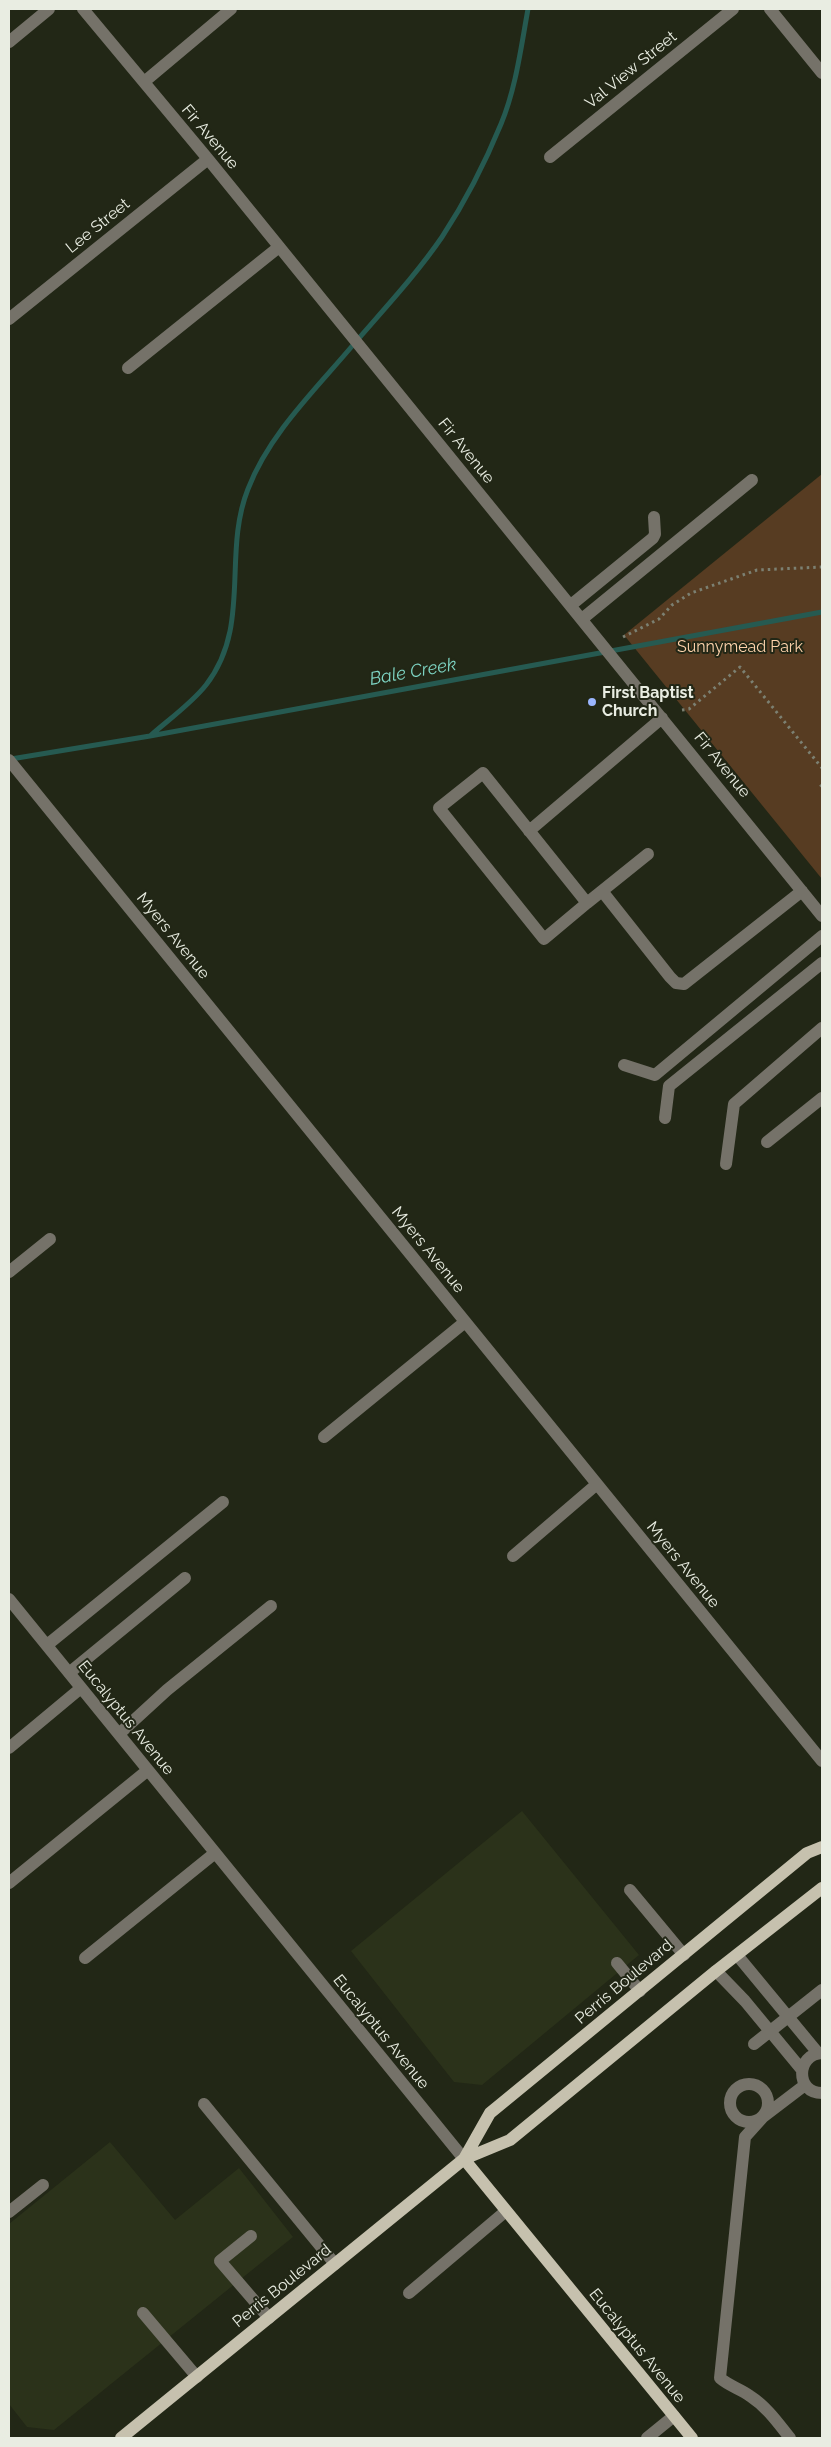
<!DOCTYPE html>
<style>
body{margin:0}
#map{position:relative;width:831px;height:2447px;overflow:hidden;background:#222716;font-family:Raleway,sans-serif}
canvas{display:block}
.frame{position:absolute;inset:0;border:10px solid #e9ede2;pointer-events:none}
</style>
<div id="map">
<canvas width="831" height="2447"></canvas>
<div class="frame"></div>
</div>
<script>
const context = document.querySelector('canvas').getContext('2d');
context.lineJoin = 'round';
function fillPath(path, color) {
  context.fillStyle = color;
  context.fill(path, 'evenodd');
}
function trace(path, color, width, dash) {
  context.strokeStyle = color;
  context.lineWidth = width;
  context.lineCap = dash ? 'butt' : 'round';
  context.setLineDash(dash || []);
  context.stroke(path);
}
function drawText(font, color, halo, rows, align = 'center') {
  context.font = font + ' Raleway,sans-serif';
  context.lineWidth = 4;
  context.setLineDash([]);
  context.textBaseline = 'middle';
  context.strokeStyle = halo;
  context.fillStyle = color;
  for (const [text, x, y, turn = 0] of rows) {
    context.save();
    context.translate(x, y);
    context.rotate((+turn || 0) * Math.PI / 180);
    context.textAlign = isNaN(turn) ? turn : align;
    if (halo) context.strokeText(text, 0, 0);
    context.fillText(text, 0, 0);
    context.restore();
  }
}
fillPath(new Path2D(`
 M522,1811L639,1955L482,2085L454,2082L351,1951Z
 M110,2142L175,2220L239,2168L293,2237L54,2430L27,2427L9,2404V2224Z`), '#2b321a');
fillPath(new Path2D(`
 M822,474V879L624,635Z`), '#573c22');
trace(new Path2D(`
 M150,736C168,720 191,704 206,685C252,626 222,554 248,489C269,434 316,389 353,345C383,310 416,275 442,237C465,202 485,163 501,124C516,88 521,47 528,9
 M11,759L150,736L822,612`), '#265a51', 5);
trace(new Path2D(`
 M623,637L659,619L672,605L691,593L757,570L822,567
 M682,710L689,709L740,667L822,768
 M822,785L820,787L822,790`), '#7c8072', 3, [2.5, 4]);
trace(new Path2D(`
 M83,9L208,159L822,916
 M770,9L822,73
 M9,42L49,9
 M144,82L231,9
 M550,157L733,9
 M9,319L208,159
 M128,368L279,247
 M571,605L653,538L655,534L654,517
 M582,619L752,480
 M9,760L822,1761
 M529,831L662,718
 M602,891L670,977L676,983L684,984L802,891
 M587,903L544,939L439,808L483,773L587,903L648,854
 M624,1065L655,1075L822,936
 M665,1118L669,1086L822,963
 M767,1142L822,1098
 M726,1164L734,1104L822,1028
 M9,1272L50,1239
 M324,1437L465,1322
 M513,1556L597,1484
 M9,1599L464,2159
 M47,1645L223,1502
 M69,1673L185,1578
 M119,1734L167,1690L271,1606
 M9,1748L81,1688
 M9,1883L148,1770
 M630,1890L684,1955
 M737,1955L818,2053
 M85,1958L215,1853
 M617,1963L640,1991
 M716,1971L745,2001L802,2070
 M754,2044L822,1990
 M822,2053C796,2054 795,2093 822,2093
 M730 2103a19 19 0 1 1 38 0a19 19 0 1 1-38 0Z
 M204,2104L335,2264
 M9,2212L43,2185
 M251,2236L220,2261L269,2318
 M409,2293L506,2211
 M143,2313L197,2377
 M647,2438L674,2416
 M790,2438C778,2423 767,2407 750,2396C741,2389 729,2386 720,2378L745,2137L763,2117L805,2085`), '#757269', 12);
trace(new Path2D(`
 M464,2159L490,2113L807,1853L822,1847
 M464,2159L692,2438
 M121,2438L464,2159L510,2140L716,1971L822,1888`), '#c6c1ae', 12);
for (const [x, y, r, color] of [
 [592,702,5,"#9ab5fd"]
]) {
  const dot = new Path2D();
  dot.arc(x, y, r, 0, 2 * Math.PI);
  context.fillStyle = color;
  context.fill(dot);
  trace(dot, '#222716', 2);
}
drawText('16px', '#e9ede2', '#222716', [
 ["Val View Street",631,70,-39],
 ["Fir Avenue",210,137,50],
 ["Lee Street",98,226,-39],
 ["Fir Avenue",466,451,51],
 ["Fir Avenue",722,765,51],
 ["Myers Avenue",173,936,51],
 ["Myers Avenue",428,1250,51],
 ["Myers Avenue",683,1565,51],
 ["Eucalyptus Avenue",126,1718,51],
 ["Perris Boulevard",624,1982,-40],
 ["Eucalyptus Avenue",381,2032,51],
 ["Perris Boulevard",282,2286,-39],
 ["Eucalyptus Avenue",637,2346,51]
]);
drawText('16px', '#fed3ac', '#222716', [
 ["Sunnymead Park",740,647]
]);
drawText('bold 16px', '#e9ede2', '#222716', [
 ["First Baptist",602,693],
 ["Church",602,711]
], 'left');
drawText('italic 18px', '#7ed5c4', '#222716', [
 ["Bale Creek",413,672,-10]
]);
</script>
